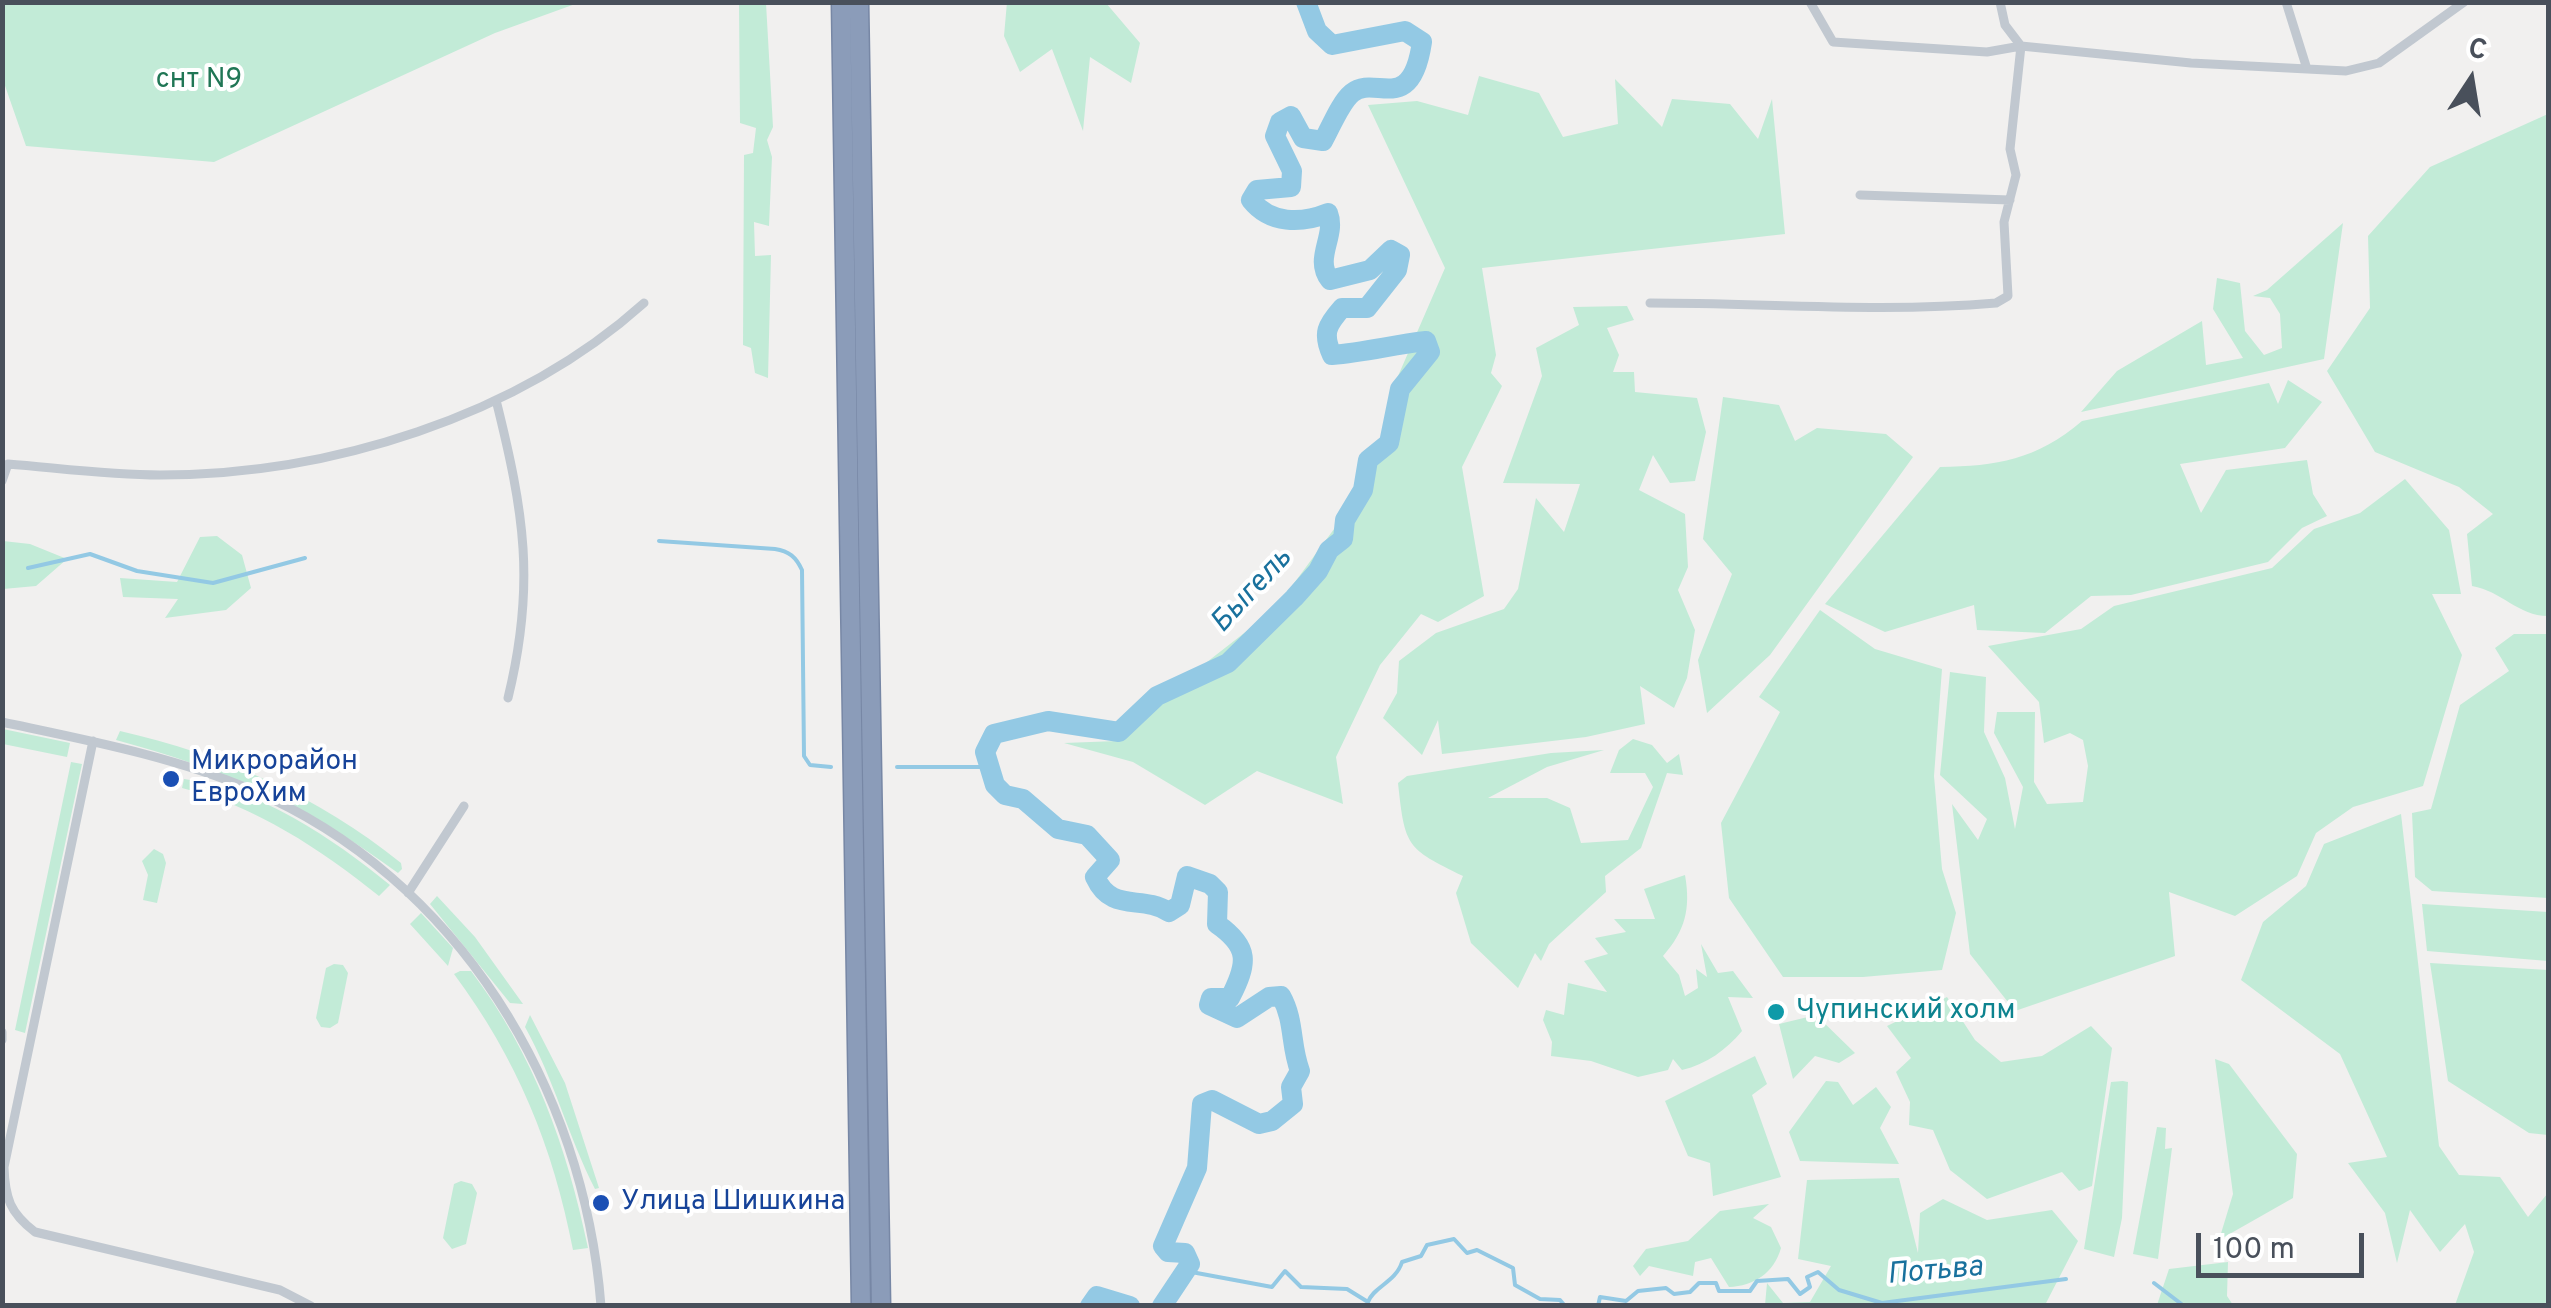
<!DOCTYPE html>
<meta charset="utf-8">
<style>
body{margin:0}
#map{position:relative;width:2551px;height:1308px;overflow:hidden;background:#f1f0ef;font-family:Overpass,sans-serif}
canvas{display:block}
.frame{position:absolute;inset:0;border:5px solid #49505b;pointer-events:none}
.north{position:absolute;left:2421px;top:30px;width:100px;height:100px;-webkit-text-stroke:8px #fff;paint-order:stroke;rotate:12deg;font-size:28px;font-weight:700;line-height:40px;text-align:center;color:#49505b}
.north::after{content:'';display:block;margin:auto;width:35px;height:45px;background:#49505b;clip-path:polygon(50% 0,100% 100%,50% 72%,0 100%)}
.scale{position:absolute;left:2196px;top:1233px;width:168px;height:45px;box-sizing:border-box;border:5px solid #49505b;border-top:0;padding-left:12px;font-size:30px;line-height:35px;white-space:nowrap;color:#49505b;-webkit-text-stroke:8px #fff;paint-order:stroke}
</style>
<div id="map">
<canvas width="2551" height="1308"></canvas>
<div class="frame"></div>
<div class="north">С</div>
<div class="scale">100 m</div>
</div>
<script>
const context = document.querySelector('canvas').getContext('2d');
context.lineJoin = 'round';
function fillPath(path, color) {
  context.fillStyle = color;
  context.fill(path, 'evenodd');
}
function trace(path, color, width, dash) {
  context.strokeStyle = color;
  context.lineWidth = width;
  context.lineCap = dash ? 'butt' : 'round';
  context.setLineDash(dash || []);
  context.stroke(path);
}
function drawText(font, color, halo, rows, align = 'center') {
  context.font = font + ' Overpass,sans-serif';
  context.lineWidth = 8;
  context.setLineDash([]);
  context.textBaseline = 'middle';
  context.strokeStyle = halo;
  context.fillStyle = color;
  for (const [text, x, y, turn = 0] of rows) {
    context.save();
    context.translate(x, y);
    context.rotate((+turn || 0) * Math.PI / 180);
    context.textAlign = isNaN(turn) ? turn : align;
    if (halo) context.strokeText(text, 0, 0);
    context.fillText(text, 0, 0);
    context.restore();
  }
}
fillPath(new Path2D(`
 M3,2H578V3L495,33L214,162L26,146L3,80Z
 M1007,2L1106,3L1140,43L1131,83L1090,57L1083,131L1052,49L1020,72L1004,36Z
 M739,3H766L773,127L767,140L772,157L769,226L754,222L755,256L771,255L768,378L755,373L751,348L743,345L744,155L753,153L756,128L740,123Z
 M1479,76L1539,93L1563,137L1618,124L1615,79L1662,127L1672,99L1730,104L1758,139L1772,99L1785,234L1482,268L1496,355L1491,373L1502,386L1462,467L1484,596L1438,622L1421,614L1380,665L1336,757L1343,804L1257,771L1205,805L1133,762L1064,743L1117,741L1153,704L1275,609L1351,506L1388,430L1395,383L1445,268L1368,105L1417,101L1468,115Z
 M2548,114V616C2518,616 2502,591 2472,586L2467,534L2493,514L2459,487L2375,452L2327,371L2370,308L2368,236L2430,167Z
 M2343,223L2324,359L2081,412L2117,371L2202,321L2206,365L2243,358L2213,309L2217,278L2240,283L2245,331L2264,355L2282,348L2280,314L2270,298L2253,296L2267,290Z
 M1627,306L1634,320L1607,328L1619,355L1613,372H1634L1635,392L1697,398L1706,432L1695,481L1670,483L1653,455L1639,490L1685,514L1688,567L1678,590L1695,630L1687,678L1674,708L1640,686L1645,724L1586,737L1442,754L1438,720L1422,755L1383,718L1397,693L1399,661L1436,633L1504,609L1518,589L1536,498L1564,532L1580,484L1503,483L1542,376L1536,348L1579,325L1573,307Z
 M2288,380L2322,402L2285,448L2180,464L2201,513L2226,470L2307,460L2313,494L2327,516L2302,528L2268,562L2131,595L2091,596L2045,633L1977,630L1974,605L1885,632L1825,604L1940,467C1997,466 2036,460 2082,421L2269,383L2278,404Z
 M1723,397L1779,405L1795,441L1817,428L1886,434L1913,457L1770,655L1707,713L1698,660L1732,574L1703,539Z
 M2405,479L2449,530L2461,594H2432L2462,655L2423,786L2353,807L2316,833L2297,876L2235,916L2169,892L2175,956L2015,1011L1970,954L1952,804L1978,840L1987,819L1940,775L1950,672L1986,677L1984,732L2005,778L2015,829L2023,787L1994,733L1997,712H2035L2034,782L2047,804L2083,802L2088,766L2083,740L2070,733L2044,743L2039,702L1988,646L2081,629L2114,606L2272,568L2314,529L2360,513Z
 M217,536L242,555L251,588L226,610L165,618L178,599L123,597L120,578L177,582L200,537Z
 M3,541L30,544L67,559L36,586L3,589Z
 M1820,610L1875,649L1942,669L1934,776L1942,869L1956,913L1942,970L1863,977H1783L1729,898L1721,823L1780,712L1759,697Z
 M2514,634H2548V898L2432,891L2415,877L2412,813L2431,809L2460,705L2509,671L2495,648Z
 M3,729L70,743L67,757L3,744Z
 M120,731C224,755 318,796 401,863L402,869L398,873C306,805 227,770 116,740Z
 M1633,739L1652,745L1667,763L1679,754L1683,775L1667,773L1641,848L1605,876L1606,892L1549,944L1541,961L1535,953L1518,988L1471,943L1456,893L1463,876C1406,848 1405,847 1398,783L1407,776L1551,753L1604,750L1547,767L1488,798H1547L1570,808L1581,843L1628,840L1653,787L1645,773H1610L1619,750Z
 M71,762L82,764L25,1033L15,1030Z
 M184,779C260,789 331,837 390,885L379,896C320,849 256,806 182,788Z
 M2401,814L2439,1146L2459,1175L2500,1177L2528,1217L2548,1193V1305H2455L2474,1252L2465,1224L2440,1252L2410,1210L2397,1263L2385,1213L2348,1163L2387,1157L2340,1054L2241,980L2263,922L2306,886L2324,844Z
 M154,849L163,854L166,863L157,903L143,900L148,875L142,861Z
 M1685,875C1691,909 1685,931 1663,956L1679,975L1685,996L1698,988L1696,969L1707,977L1701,944L1718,973L1733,971L1753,998L1728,997L1742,1031C1726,1050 1707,1064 1682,1070L1673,1059L1668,1070L1638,1077L1591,1061L1551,1056L1552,1042L1543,1020L1546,1010L1564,1015L1568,983L1607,992L1584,961L1608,954L1595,938L1626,932L1614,919H1655L1644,889Z
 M437,896L475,937L523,1004L510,1003L430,904Z
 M2422,904L2548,912V961L2427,951Z
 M421,913L453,948L448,966L410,924Z
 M2430,963L2548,970V1135L2529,1133L2448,1081Z
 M334,964L343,965L348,973L338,1023L330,1028L321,1027L316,1018L326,968Z
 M460,971H471C534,1054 567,1147 588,1248L573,1250C553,1146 517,1059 454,974Z
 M1947,997L1975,1040L2001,1062L2042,1056L2091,1026L2112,1048L2092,1186L2079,1191L2062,1172L1987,1199L1950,1170L1933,1130L1909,1125L1910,1102L1896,1072L1911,1058L1887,1026Z
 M530,1015L565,1083L599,1188L595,1189C568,1136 554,1079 525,1027Z
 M1816,1015L1855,1053L1839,1063L1815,1056L1793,1079L1779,1024Z
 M1755,1056L1767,1084L1752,1095L1781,1177L1713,1196L1710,1163L1688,1156L1665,1101Z
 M2215,1059L2229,1064L2297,1154L2293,1198L2219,1240L2233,1194Z
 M1826,1081L1838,1082L1853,1105L1876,1087L1891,1107L1880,1128L1899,1164L1800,1161L1789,1132Z
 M2123,1081L2128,1082L2122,1218L2114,1257L2084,1249L2111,1082Z
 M2157,1127L2166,1128L2165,1149L2172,1148L2158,1259L2133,1254Z
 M1899,1178L1918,1253L1920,1213L1943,1199L1987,1220L2052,1210L2078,1241L2045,1305H1765L1767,1283L1783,1303L1810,1302L1831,1266L1798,1259L1807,1180Z
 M461,1181L472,1184L477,1193L466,1244L452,1249L443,1238L454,1184Z
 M1769,1204L1753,1218L1771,1227L1781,1248C1774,1273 1754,1286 1729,1287L1711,1258L1695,1262L1693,1276L1649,1266L1640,1276L1633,1266L1646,1249L1688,1241L1720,1211Z
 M2228,1262L2227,1296L2233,1305H2157L2169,1269Z`), '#c2ebd7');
trace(new Path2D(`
 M659,541L775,549C789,551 796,557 802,570L804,756L810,765L831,767
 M28,568L90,554L137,571L213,583L305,558
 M897,767H988
 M1186,1271L1272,1287L1285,1271L1301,1287L1347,1289L1368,1302C1373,1287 1396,1282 1402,1262L1421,1256L1427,1245L1454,1239L1467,1253L1477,1250L1513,1268L1515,1285L1540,1299L1560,1300L1565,1306
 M2154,1283L2184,1306
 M1598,1306L1600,1297L1626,1301L1638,1291L1666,1288L1674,1294L1690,1292L1699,1283H1716L1719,1291H1750L1757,1281L1788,1279L1800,1294L1810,1287L1807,1277L1818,1272L1839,1290L1882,1303L2066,1279`), '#93c9e4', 4);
trace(new Path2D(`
 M1090,1306L1097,1296L1130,1306
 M1162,1306L1190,1264L1185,1253L1168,1252L1163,1246L1197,1168L1202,1104L1212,1100L1259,1124L1272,1121L1293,1104L1291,1087L1300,1071C1290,1045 1295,1021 1281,996L1269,997L1237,1018L1209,1005L1211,998H1230C1248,963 1250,947 1217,924L1218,892L1210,884L1187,876L1180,905L1169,912C1141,894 1112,914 1095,877L1110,860L1087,835L1058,829L1023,799L1005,795L995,785L985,752L994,734L1048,721L1119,732L1157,696L1228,663L1294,598L1318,571L1329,550L1343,539L1345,520L1363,490L1368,460L1389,443L1400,389L1430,352L1426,341C1392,345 1366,352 1332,355C1322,333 1327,325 1342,308H1367L1397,270L1400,255L1391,250L1370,270L1330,280C1313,258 1337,236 1328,213C1301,224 1270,224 1251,200L1257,190L1291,187L1292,171L1275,136L1280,122L1291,116L1303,138L1323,141C1331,127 1340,103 1352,93C1375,74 1411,117 1422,42L1405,31L1332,45L1317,31L1306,2`), '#93c9e4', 20);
const highway = new Path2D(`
 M841,2L861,1306
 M859,2L881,1306`);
trace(highway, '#7787a5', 21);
trace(new Path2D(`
 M1810,2L1833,42L1987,52L2021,46L2191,63L2346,71L2379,63L2464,2
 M2286,2L2307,69
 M1860,195L2010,200
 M1650,303C1766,303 1881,313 1996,303L2008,296L2004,222L2016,175L2010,149L2021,46L2005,25L2000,2
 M496,400C524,512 536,584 508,698
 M2,481L8,464C58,468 109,475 160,475C329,475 517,417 644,303
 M2,722C86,740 172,756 252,790C458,878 584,1088 601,1306
 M93,741L4,1167C5,1198 10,1213 35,1232L280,1290L311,1306
 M408,893L464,806
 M2,1032V1040`), '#c1c8d0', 9);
trace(highway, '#8b9cb9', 18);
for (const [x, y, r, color] of [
 [171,779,10,"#1a4fb4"],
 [1776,1012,10,"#0f9aa8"],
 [601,1203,10,"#1a4fb4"]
]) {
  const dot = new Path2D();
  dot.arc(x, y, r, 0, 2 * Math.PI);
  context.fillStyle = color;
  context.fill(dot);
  trace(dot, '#fff', 4);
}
drawText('28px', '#207655', '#fff', [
 ["снт N9",199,81]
]);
drawText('28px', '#164399', '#fff', [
 ["Микрорайон",191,763],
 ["ЕвроХим",191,795],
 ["Улица Шишкина",621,1203]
], 'left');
drawText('28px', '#0d838f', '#fff', [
 ["Чупинский холм",1796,1012]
], 'left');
drawText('italic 30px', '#19719d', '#fff', [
 ["Быгель",1253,592,-47],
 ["Потьва",1935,1273,-5]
]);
</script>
